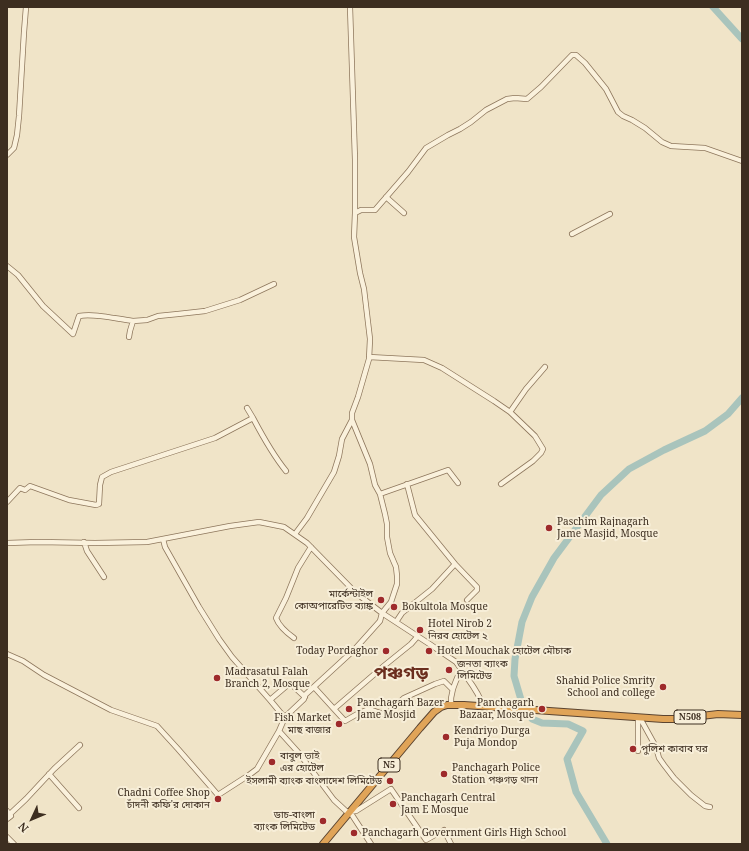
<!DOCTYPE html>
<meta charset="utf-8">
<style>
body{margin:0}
#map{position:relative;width:749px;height:851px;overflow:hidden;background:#f0e4c8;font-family:"Noto Serif",serif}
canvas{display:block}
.frame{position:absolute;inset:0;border:8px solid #3d2e20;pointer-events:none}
.north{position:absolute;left:12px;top:799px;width:40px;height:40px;-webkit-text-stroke:3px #f7eed8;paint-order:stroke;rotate:226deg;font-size:11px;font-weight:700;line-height:16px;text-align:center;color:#3d2e20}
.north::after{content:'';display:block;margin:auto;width:14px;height:18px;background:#3d2e20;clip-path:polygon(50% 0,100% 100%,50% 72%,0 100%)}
</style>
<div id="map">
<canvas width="749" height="851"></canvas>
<div class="frame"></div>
<div class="north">N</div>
</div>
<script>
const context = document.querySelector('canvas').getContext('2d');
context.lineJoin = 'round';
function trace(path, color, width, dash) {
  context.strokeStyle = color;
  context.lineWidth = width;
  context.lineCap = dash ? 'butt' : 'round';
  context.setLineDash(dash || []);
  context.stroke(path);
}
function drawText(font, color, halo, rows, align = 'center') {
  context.font = font + ' "Noto Serif","Noto Sans Bengali",serif';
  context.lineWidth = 4;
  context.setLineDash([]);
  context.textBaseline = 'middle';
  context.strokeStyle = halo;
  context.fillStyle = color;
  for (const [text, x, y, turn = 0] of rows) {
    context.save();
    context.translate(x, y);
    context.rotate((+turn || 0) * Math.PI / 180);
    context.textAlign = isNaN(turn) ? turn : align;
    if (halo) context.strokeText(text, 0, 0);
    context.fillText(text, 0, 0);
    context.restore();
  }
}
trace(new Path2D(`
 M713,7L742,39
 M607,844L576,792L567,759L583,731L568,724L542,723L532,719L522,703L514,676L515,659L522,622L532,597L554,558L601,495L629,469L664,450L705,431L728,414L742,398`), '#a9c4bc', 7);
const minor = new Path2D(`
 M350,7L355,160V213
 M7,155L14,148L17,135L19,116L24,32L26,7
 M386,197L404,213
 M572,234L610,214
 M7,266L18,275L43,306L73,334L79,316C95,313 116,319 133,321L130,331L129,337
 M133,321L147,320L158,316L178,314L205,311L240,300L274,284
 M369,357L424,360L442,368L494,401L510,412L535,436L543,449L541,453L533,461L501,484
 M510,412L526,389L545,367
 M253,418C263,437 273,455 286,471
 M380,494L375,485L370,464L352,420V413L358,397L369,359L370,339L364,289L360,273L354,237L355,213L361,210H375L408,172L426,148L448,135L460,129L471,122L486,110L507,99L515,98L527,99L541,87L572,55H576L585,63L606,89L618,112L623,116L632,120L645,128L662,142L671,146L705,148L742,161
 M7,502L20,488L25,490L30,486L69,500L96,505L99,504L100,485L102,477L111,472L215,438L253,418L247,408
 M295,534L307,518L334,472L339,456L342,439L352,420
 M163,539L165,547L199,607L219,639L232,657L270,700
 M84,542L87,551L104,577
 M7,543L38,542L95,543L147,542L230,526L259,522L284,527L307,543L356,593L382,613L431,645L456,662L461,669C456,681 450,692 451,705
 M455,564L477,587V590L467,600
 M396,622L402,613L432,589L455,564L415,515L407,484
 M294,638C287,633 279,626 276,618L286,598L298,568L311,547
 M7,654L23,661L44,675L111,710L157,726L178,749L218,795L249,775L257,769L279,731
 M461,669C469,681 479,692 483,706
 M314,687L334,709L385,665L411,644L418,636
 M334,709L345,721L359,713L369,709L386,715L404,698L435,684L444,681L452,689
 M285,718L270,700L290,683L305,697
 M638,718V751
 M640,718L656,747L659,758L664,765L674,778L691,795L705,806L710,807
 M49,774L79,808
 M7,811L11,816L7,819
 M350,812L371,844
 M10,814L26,799L54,769L80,745
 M7,837L14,844
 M451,844L444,830L426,840L391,789L356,811L347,812L334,800L298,752L279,731L285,717L304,699L305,695L354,650L380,621L382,613L391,602L397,584V576L396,567L390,553L387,537V524L385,514L380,494L448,470L458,483`);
const highway = new Path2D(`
 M323,844L420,728L434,712L441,707L447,705H464L663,719H676L718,714L742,715`);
trace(minor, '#8d765c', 6);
trace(highway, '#5b4430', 8);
trace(minor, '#faf1dc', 4.5);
trace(highway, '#e0a458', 6);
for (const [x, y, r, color] of [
 [549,528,4,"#9e2a2b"],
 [381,600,4,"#9e2a2b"],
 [394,607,4,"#9e2a2b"],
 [420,630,4,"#9e2a2b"],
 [386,651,4,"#9e2a2b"],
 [429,651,4,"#9e2a2b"],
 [449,670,4,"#9e2a2b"],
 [217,678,4,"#9e2a2b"],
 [663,687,4,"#9e2a2b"],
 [349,709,4,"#9e2a2b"],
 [542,709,4,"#9e2a2b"],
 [339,724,4,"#9e2a2b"],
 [446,737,4,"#9e2a2b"],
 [633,749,4,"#9e2a2b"],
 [272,762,4,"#9e2a2b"],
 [444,774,4,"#9e2a2b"],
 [390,781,4,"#9e2a2b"],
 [218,799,4,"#9e2a2b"],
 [393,804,4,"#9e2a2b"],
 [323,821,4,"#9e2a2b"],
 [354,833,4,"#9e2a2b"]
]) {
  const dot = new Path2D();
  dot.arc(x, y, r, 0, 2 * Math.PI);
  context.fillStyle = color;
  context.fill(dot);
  trace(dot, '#f7eed8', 1.5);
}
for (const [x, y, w] of [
 [690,717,32],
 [389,765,22]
]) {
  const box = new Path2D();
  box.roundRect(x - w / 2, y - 7, w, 14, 3);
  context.fillStyle = '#f7eed8';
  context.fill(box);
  trace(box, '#3d2e20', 1);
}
drawText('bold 9px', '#3d2e20', null, [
 ["N508",690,717],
 ["N5",389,765]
]);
drawText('10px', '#3d2e20', '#f7eed8', [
 ["Paschim Rajnagarh",557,522],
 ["Jame Masjid, Mosque",557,534],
 ["মার্কেন্টাইল",373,594,"right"],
 ["কোঅপারেটিভ ব্যাঙ্ক",373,606,"right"],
 ["Bokultola Mosque",402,607],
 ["Hotel Nirob 2",428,624],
 ["নিরব হোটেল ২",428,636],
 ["Today Pordaghor",378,651,"right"],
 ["Hotel Mouchak হোটেল মৌচাক",437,651],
 ["জনতা ব্যাংক",457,664],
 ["লিমিটেড",457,676],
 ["Madrasatul Falah",225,672],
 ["Branch 2, Mosque",225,684],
 ["Shahid Police Smrity",655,681,"right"],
 ["School and college",655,693,"right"],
 ["Panchagarh Bazer",357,703],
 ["Jame Mosjid",357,715],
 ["Panchagarh",534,703,"right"],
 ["Bazaar, Mosque",534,715,"right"],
 ["Fish Market",331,718,"right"],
 ["মাছ বাজার",331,730,"right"],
 ["Kendriyo Durga",454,731],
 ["Puja Mondop",454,743],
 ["পুলিশ কাবাব ঘর",641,749],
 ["বাবুল ভাই",280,756],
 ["এর হোটেল",280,768],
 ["Panchagarh Police",452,768],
 ["Station পঞ্চগড় থানা",452,780],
 ["ইসলামী ব্যাংক বাংলাদেশ লিমিটেড",382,781,"right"],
 ["Chadni Coffee Shop",210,793,"right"],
 ["চাঁদনী কফি'র দোকান",210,805,"right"],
 ["Panchagarh Central",401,798],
 ["Jam E Mosque",401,810],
 ["ডাচ-বাংলা",315,815,"right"],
 ["ব্যাংক লিমিটেড",315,827,"right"],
 ["Panchagarh Government Girls High School",362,833]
], 'left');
drawText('bold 18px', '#6b2e1e', '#f7eed8', [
 ["পঞ্চগড়",401,674]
]);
</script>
